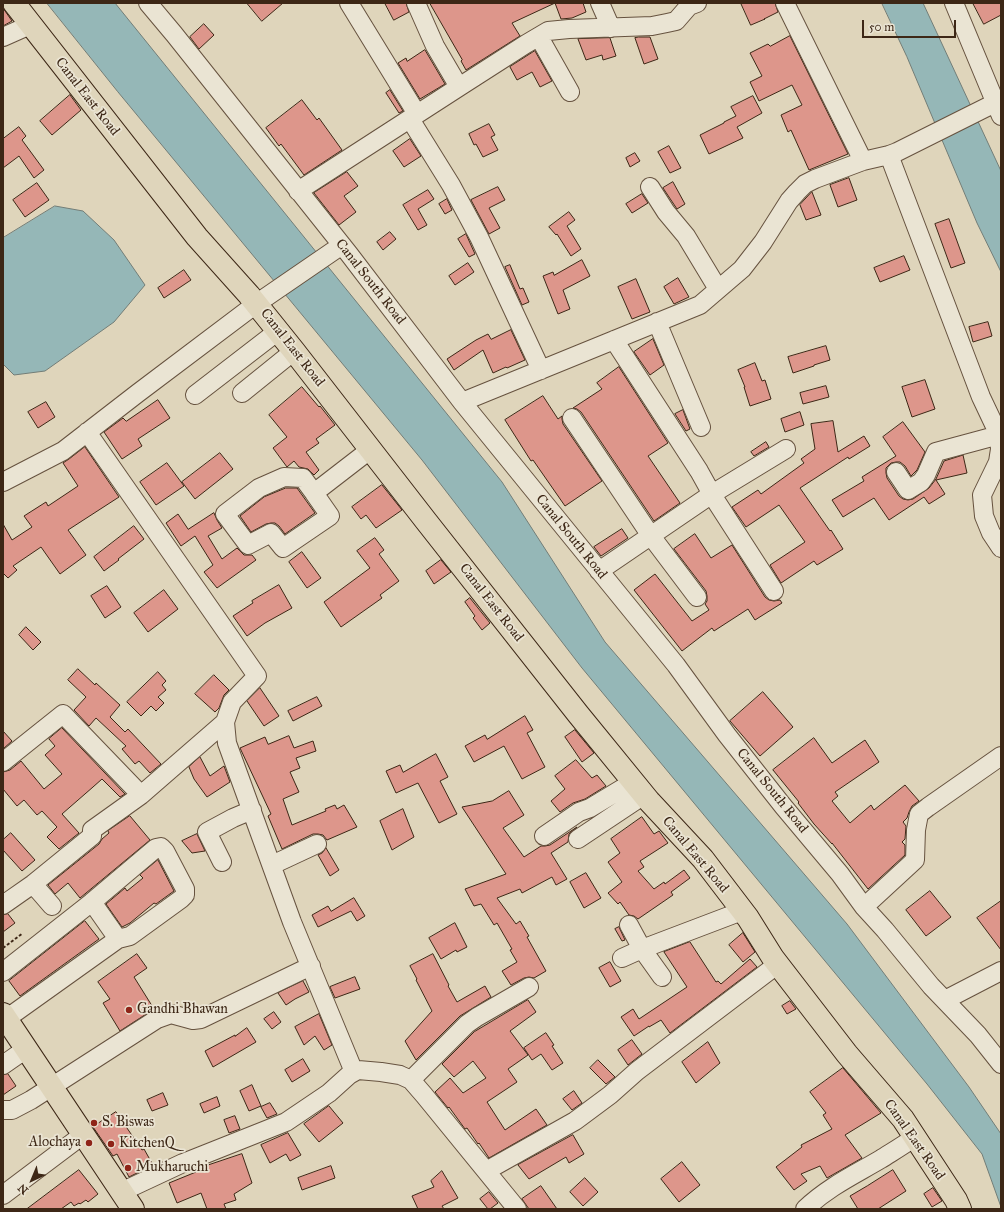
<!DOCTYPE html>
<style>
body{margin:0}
#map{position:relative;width:1004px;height:1212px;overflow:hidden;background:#dfd5bb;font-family:"IM FELL Great Primer",serif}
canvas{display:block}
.frame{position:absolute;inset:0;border:4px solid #3d2716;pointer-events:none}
.north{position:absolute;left:12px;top:1160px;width:40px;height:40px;-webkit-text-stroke:3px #eae4d3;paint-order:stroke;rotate:224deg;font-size:11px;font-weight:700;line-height:16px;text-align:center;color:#3d2716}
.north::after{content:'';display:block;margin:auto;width:14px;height:18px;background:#3d2716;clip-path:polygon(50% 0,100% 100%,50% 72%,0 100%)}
.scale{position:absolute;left:862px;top:20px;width:94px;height:18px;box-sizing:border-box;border:2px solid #3d2716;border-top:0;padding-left:5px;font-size:12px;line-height:14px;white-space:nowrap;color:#3d2716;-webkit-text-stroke:3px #eae4d3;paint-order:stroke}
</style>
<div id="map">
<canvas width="1004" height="1212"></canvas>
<div class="frame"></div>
<div class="north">N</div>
<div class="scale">50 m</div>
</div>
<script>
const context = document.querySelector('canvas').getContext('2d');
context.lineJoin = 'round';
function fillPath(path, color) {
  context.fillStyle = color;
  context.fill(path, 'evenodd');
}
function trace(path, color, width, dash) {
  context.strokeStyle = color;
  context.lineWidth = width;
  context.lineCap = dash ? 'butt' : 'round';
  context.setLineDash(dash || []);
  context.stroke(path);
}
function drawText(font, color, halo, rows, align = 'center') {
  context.font = font + ' "IM FELL Great Primer",serif';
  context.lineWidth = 3.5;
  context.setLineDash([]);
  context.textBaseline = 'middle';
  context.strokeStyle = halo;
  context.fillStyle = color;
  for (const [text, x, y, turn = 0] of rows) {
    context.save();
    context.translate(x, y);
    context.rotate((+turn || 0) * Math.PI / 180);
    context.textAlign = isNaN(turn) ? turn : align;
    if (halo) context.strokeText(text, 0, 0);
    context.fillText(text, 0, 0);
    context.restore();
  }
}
const water = new Path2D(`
 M47,3H115L502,482L605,642L847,924L969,1087L1001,1134V1207L982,1154L927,1084L582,668L422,460L118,92Z
 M882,3H923L1001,171V272L977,223L907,57Z
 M55,206L83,211L114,240L145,285L114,322L45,371L14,375L3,364V238Z`);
fillPath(water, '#95b7b7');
trace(water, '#727d77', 1);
const building = new Path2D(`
 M247,3H283L262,21Z
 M385,3H406L409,12L394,20Z
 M430,3H583L586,12L572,18L561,19L555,3L512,23L520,36L466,70L461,61L462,60Z
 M741,3H775L778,12L764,19H765L751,25Z
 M973,3H1001V15L984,24Z
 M3,8L12,21L3,26Z
 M204,24L214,35L199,49L190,37Z
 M790,36L848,154L809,170L791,130L788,132L781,115L802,105L792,85L759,101L750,82L762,76L750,53L768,44L770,46Z
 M639,37H650L658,59L644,64L635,38Z
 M610,38L616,56L603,60L602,55L586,60L578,39Z
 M425,50L445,84L420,99L398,63L406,58L407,61Z
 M535,51L552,81L540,87L532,72L517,80L510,67Z
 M390,90L403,111L399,113L386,93Z
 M70,95L81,110L52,135L40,121Z
 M753,96L762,113L737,127L743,138L709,154L700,135L724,123V122L736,116L731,107Z
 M302,100L317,120L319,118L342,150L304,175L281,144L279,146L266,128Z
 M489,124L495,135L491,137L498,150L483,157L476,144L474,145L469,134Z
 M19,127L26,136L22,140L44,170L34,178L19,156L3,168V139Z
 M410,139L421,156L404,167L393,151Z
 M669,146L681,168L670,173L658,152Z
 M635,153L640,161L630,167L626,158Z
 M347,172L358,186L344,196L356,212L339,225L314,193Z
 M849,178L857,200L838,207L830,185Z
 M673,182L685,204L677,209L663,188Z
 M37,183L49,200L25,217L13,200Z
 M498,187L505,200L489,208L500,228L489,234L471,200Z
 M428,190L434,199L418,209L427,225L418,230L403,205Z
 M812,192L821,215L806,220L800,205Z
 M642,194L648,203L632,213L626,204Z
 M447,199L452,210L445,214L439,204Z
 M569,212L575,220L567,226L581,249L571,256L557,234L556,235L549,227Z
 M949,219L965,263L951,268L935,224Z
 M390,232L396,239L383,250L377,242Z
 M466,234L475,254L469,257L458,239Z
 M904,256L910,270L880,282L874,268Z
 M582,260L590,276L563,290L570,309L558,314L543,276L553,272L554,275Z
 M468,263L474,272L455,285L449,276Z
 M510,265L520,289L523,288L529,302L522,305L505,267Z
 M184,270L191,280L164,298L158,288Z
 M678,278L689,297L674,304L664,287Z
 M636,279L650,312L632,319L618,287Z
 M988,322L992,336L973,342L969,327Z
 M511,330L525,360L507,368L506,367L493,373L483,350L454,370L447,359L476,340L488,334L491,339Z
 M653,339L664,365L650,375L634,352Z
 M826,346L830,360L814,365V366L793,373L788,357Z
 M755,363L762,381L765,380L771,399L750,406L744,387H745L738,370Z
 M619,367L668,443L648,456L680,503L654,521L581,412L577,409L573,408L602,389L597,383Z
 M925,380L935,409L912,417L902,387Z
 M826,386L829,397L803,404L800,393Z
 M302,387L319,407L320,406L335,425L316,439L319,443L306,452L319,470L314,475L308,469L299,467L294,461L287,467L273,448L287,437L269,415Z
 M543,396L558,419L562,416V419L563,424L602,481L565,506L533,460L531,461L505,420Z
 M158,400L170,418L138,439L142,446L122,459L104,432L123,418L126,421Z
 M46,402L55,417L38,428L28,412Z
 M683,410L690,429L686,431L675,414Z
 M800,412L804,425L785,432L781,419Z
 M833,421L838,452L864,436L870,446L849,459L848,457L800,488L830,531L831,530L843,549L817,565L814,561L781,583L770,565L805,542L779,505L746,527L732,507L758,490L761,494L804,463L801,459L815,449L811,424Z
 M903,422L925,452L917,470L911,476L905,466L900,462H896L891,463L886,468V473L887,478L899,496L903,499L908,500L913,499L929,488L936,479L944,461L963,455L967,473L936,480L945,494L929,504L924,497L889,520L874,498L843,517L832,500L864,481L862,477L896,456L883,437Z
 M766,442L769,447L754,456L751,452Z
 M85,447L119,497L68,530L86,555L60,574L41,547L13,566L17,570L8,578L3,573V524L12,540L32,527L24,516L46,502L48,506L78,486L63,463L69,459Z
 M220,453L233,469L195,499L182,482Z
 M167,463L184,486L156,505L140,482Z
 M382,485L402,510L376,528L366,515L361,519L352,507Z
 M286,488H297L315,513L285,534L279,526L275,523H271L266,524L251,532L240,516L264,497Z
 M214,513L217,520L222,528L208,536L222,559L237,548L244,555H252L256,560L217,588L204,572L213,565L195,536L181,546L166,523L178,514L188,529Z
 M134,526L144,539L118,559L119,560L104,571L94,557Z
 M622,529L628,538L601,556L594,547Z
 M695,534L711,558L732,545L765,597L769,600L774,601L780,600L782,603L755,620L748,609L714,631L712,628L682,651L634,590L655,574L692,621L709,610L705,604L707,601V596L706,591L674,549Z
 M375,538L384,550L379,554L399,581L380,595L382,598L341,627L324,602L370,568L357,551Z
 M302,552L321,578L307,588L289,562Z
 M441,560L451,572L434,584L426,571Z
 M279,585L292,608L265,623L247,636L233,616L253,603L252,601Z
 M107,586L121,607L105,618L91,596Z
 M164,590L178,609L148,632L134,613Z
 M470,598L490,623L482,630L473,618L475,616L465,602Z
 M26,627L41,642L33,650L19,635Z
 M78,669L95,685L96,683L120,705L110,717L125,732L128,729L161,764L150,773L139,761L135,764L122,749L126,746L96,718L89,726L74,710L86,697L68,680Z
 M158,672L166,681L162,685L166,690L158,697L164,703L156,711L151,706L141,716L127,702Z
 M214,675L229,690L224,695L219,708L215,712L195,694Z
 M260,688L279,716L264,726L247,701Z
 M763,692L793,727L760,756L730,721Z
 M317,697L322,706L293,721L288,711Z
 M525,716L533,730L527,733L545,767L522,779L504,746L474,762L465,746L485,735L487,739Z
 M62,728L125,794L120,797L102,779L93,787L62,814L79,833L59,849L47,837L57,827L42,811L37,815L24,800L17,806L3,789V772L10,770L21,761L44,789L62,774L45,755L55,746L49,739Z
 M575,730L594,753L582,762L565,737Z
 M3,731L12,741L3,749Z
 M289,736L294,748L313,741L316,751L296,758L300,768L290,772L299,792L283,799L292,825L326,811L325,809L335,805L337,809L344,805L357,827L327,840L323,835L318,834H313L282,849L268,816L271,814L240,748L265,737L268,744Z
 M814,738L832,763L865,740L879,762L835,792L838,796L832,801L850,823L871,805L874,810L905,785L919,801L912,806L909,812L907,818L903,822L906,826L905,839L902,842L905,845V855L868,889L832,843V844L814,824L798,803L799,802L773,770Z
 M436,754L448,777L440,781L457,814L439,823L418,783L396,793L386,771L400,765L403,772Z
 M200,757L210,776L224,766L230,782L207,797L194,779L189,767Z
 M576,760L592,778L597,775L606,786L585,799L573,803L560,812L551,801L565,789L555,776Z
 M509,791L524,815L503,828L524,857L541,846H545L550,845L577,827L569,834L568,842L551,853L567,879L556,885L552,877L522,893L520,889L497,898L516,924L520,921L529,936L527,937L546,971L534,978L529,977L524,978L511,985L502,971L517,962L510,950L512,949L497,923L494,925L481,904L474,906L465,889L506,874L462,807L492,801Z
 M403,809L414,837L392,850L380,821Z
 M130,816L150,840L80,898L68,883L55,894L48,885L99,844L102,839L109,833L108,831Z
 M642,817L654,834L659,831L668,843L640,861L644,867L638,871L654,889L664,882L665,884L684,870L690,878L671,892L673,895L638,919L634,916L629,915L620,902L618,904L608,893L622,882L608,862L620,853L611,839Z
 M11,833L35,860L22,871L3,850V840Z
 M197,834L205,851L192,853L182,841Z
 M326,848L339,870L330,876L318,855L322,853Z
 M158,860L174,891L156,904L154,903L130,923L122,927L106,904L125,888L127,891L143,878L140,875Z
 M586,873L601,898L584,908L570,882Z
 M930,891L951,917L926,936L906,910Z
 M354,898L365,916L357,921L351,911L318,927L312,915L328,906L331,911Z
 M1001,901V950L977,918Z
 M8,914L15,923L3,932V915Z
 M85,921L99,939L20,996L9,981Z
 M455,923L467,947L457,952L456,950L441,959L429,938Z
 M619,927L625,940L622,941L615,929Z
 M743,933L755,952L743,962L729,945Z
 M690,942L716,982L718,981L721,984L750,959L757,967L670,1033L661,1020L649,1027V1026L634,1036L621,1017L633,1009L639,1019L687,987L664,952Z
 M137,954L147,968L134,977L154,1009L120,1031L103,1003L110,999L98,982Z
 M433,954L449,985L448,986L457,1002L485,986L491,997L460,1016L416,1060L405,1041L432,1011L416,980L417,979L410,966Z
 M610,962L621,981L610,987L599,968Z
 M355,977L360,989L335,998L330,987Z
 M303,981L309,992L295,999L286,1005L278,993Z
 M528,1000L536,1012L510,1031L528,1055L508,1069L517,1082L487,1102L505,1130L536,1109L547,1125L489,1158L479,1143L478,1144L467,1128L465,1129L449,1107L448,1108L435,1092L450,1078L463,1093L486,1078L473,1061L454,1077L442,1064L474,1032Z
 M790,1001L796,1009L787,1014L782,1006Z
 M274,1012L281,1022L272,1029L264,1019Z
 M319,1014L332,1045L324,1050L315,1036L304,1045L295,1027Z
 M247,1028L256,1042L213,1067L205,1051L235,1035V1036Z
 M546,1033L554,1045L552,1046L563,1063L552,1070L541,1054L532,1060L524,1048Z
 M632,1040L642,1054L628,1065L618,1050Z
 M708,1042L720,1063L696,1083L682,1062Z
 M303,1059L310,1071L292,1082L285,1070Z
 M598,1060L615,1077L606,1084L590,1068Z
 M843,1068L881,1113L845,1135L862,1158L827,1178L820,1166L801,1174L807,1181L794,1190L776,1167L802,1147L801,1145L832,1129L823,1115L826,1113L810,1092Z
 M8,1074L16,1086L3,1095V1075Z
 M252,1085L261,1106L249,1111L240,1091Z
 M574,1091L582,1103L572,1110L563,1099Z
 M163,1093L168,1105L152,1111L147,1100Z
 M217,1097L220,1106L204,1113L200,1104Z
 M270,1103L277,1114L267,1118L261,1107Z
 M329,1106L343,1123L319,1142L304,1124Z
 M116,1112L142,1150L144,1149L153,1165L129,1177L117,1154L113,1156L93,1127Z
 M235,1116L240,1129L229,1133L224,1120Z
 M288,1133L301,1155L290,1161L286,1154L270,1163L261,1145Z
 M573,1135L584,1154L569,1163L566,1157L529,1179L518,1165Z
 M242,1154L252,1183L234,1194L236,1200L224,1204L226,1209H207L201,1193L177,1203L169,1183L196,1172L195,1169L199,1168Z
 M682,1162L700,1185L679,1202L661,1179Z
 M331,1166L335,1178L302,1190L298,1178Z
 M79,1170L98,1194L88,1202L86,1200L80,1204L79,1203L74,1206L71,1202L61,1209H27Z
 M893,1170L906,1191L878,1209H858L850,1196L867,1186Z
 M442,1171L458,1198L442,1206L444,1209H418L412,1196L434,1187L431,1181Z
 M585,1178L598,1192L583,1206L570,1192Z
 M541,1186L557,1209H529L522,1199Z
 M933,1188L942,1201L932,1207L924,1194Z
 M489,1192L498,1203L490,1209H488L480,1199Z`);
fillPath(building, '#dd968b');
trace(building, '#3d2716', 1);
const minor = new Path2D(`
 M148,3L174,34L349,254L462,402L676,665L727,735L783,806L840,874L864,907L885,930L931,986L978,1035L1001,1064
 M349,3L417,114
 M600,3L611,28
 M785,3L863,161
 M954,3L1001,116
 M3,37L30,25
 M539,37L570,92
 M459,87L526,44L548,31L569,29L652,26L667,23L676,21L689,6L697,3
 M410,119L451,185L479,237L541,370
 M889,155L981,397L999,435L1000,449L998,462L982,495L984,516L991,533L1001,548
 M650,187L666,212L686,236L718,289
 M298,191L459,87L435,46L416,3
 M657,322L701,427
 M614,340L699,471L714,498L774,591
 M242,393L294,351
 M195,395L278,331
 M462,402L700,305L742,269L763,242L789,201L797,192L805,184L815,179L863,161L889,155L897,152L1001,100
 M572,418L651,536L697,597
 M87,432L257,676L232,702L225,722L227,743L292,922L354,1072
 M896,472L908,490L921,482L926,475L936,452L999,435
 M3,482L63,451L138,393L256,304L342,245
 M314,493L330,516L283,548L271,533L248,545L225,514L259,488L284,477L303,478L314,493L371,449
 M599,571L712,494L786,449
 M3,762L63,714L141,795
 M544,836L579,812L590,808L633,782
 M578,839L644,795
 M222,862L207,832L233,818L252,810
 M272,865L317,844
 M33,884L52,906
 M3,905L33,884L92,836V830L141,795L225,722
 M864,907L915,860L916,830L919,814L928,807L1001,756
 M622,958L642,949L629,925
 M3,972L92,902
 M662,977L642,949L742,911
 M945,1000L1001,971
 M6,1019L118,939L130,936L181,899L185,895V889L165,851L161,847L156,848L92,902L118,939
 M3,1065L26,1049
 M411,1080L467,1024L477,1017L529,987
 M3,1110H12L31,1100L157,1019L171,1014L193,1020L201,1019L311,966
 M486,1171L575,1121L610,1095L637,1071L778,964
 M121,1192L183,1163L286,1122L329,1093L349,1075L358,1070L381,1072L400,1075L411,1080L424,1095L517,1209
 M3,1195L84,1134
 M805,1209C828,1187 854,1175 881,1159C892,1152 904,1145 915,1137`);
const major = new Path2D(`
 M14,3L197,237L249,295L294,351L426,521L578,714L649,801L703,859L748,918L773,958L847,1054L903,1119L956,1200L960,1209
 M3,1014L133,1209`);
trace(minor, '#66523f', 20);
trace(major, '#3d2716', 24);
trace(new Path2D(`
 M3,948L23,933`), '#3d2716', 2, [3, 2]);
trace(minor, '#eae4d3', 18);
trace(major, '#dfd5bb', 22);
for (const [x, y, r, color] of [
 [129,1010,4,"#8f2418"],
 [94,1123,4,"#8f2418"],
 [89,1143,4,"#8f2418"],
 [111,1144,4,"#8f2418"],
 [128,1168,4,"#8f2418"]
]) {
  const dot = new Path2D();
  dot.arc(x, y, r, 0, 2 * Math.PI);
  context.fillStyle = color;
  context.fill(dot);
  trace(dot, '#eae4d3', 1.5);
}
drawText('14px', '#3d2716', '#eae4d3', [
 ["Canal East Road",87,97,52],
 ["Canal South Road",370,282,52],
 ["Canal East Road",292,348,52],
 ["Canal South Road",571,537,51],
 ["Canal East Road",491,603,52],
 ["Canal South Road",772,791,51],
 ["Canal East Road",695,855,50],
 ["Canal East Road",914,1140,55]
]);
drawText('14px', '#3d2716', '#eae4d3', [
 ["Gandhi Bhawan",137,1010],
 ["S. Biswas",102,1123],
 ["Alochaya",81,1143,"right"],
 ["KitchenQ",119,1144],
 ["Mukharuchi",136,1168]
], 'left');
</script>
